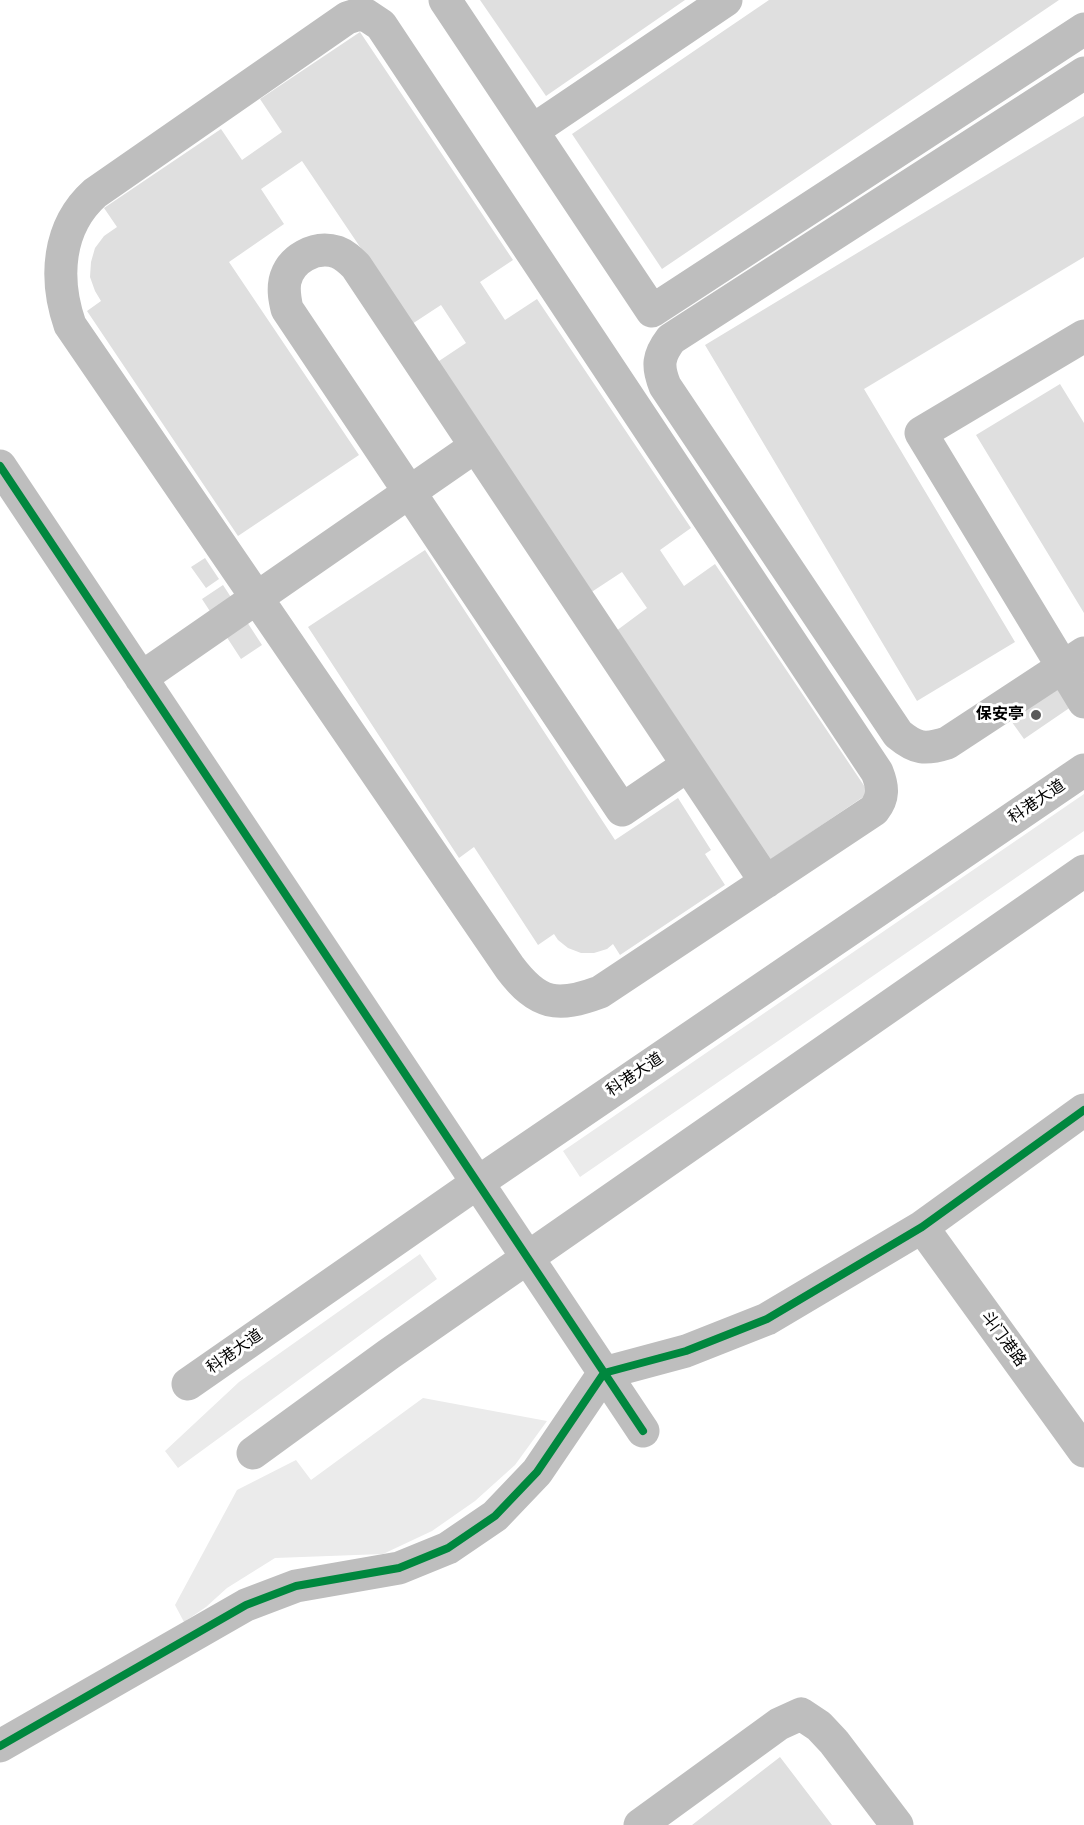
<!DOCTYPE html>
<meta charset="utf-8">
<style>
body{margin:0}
canvas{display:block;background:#fff}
</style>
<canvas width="1084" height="1825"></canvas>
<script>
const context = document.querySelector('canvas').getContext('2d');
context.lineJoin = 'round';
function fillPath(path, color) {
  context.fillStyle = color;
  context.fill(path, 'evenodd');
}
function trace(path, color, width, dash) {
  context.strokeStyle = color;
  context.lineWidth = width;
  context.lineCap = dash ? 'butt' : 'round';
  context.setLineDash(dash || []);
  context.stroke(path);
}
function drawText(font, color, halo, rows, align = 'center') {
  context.font = font + ' "Archivo Narrow","Noto Sans SC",sans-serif';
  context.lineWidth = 6;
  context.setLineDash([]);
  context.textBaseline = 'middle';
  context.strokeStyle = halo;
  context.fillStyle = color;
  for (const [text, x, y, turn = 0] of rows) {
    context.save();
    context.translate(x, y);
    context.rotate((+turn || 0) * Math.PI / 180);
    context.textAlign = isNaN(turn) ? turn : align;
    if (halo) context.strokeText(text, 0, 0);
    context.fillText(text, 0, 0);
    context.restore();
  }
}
fillPath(new Path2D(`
 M1084,794V831L580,1177L563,1151Z
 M420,1254L437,1279L178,1468L165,1451L239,1382Z
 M423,1398L547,1421L515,1465L475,1501L432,1531L383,1554L275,1558L227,1588L206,1607L184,1622L175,1605L237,1490L296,1460L311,1480Z`), '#ebebeb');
fillPath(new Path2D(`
 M480,0H685L546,96Z
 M769,0H1059L662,269L572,134Z
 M360,32L513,260L480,282L505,320L537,299L691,528L660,550L684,586L715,564L869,793L770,860L616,631L647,608L622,572L590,593L436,363L466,343L441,305L412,324L302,161L261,189L284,224L229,262L359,455L238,536L87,311L101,301L95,291L90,277L91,262L95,248L104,236L117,227L104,208L221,129L242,160L282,132L260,99Z
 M1084,116V257L864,389L1015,642L917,701L705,345Z
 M1060,384L1084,423V613L976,435Z
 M425,550L615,840L678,798L711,850L705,854L725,885L620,955L613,944L607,949L594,953H581L568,948L558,940L554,934L538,945L474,847L459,858L308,627Z
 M205,558L219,579L206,588L191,567Z
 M223,585L262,645L241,659L202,599Z
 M1084,667V698L1024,739L1009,718Z
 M780,1757L832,1825H692Z`), '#dfdfdf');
trace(new Path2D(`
 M445,0L652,311L1084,29
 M356,15H366L381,25L877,772C883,787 884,797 874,810L600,992C557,1008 538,1005 510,968L70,325C54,279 57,227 95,193L347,18Z
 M1084,73L671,339C658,356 657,366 665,386L898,734C916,749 925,750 947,743L1084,653
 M532,131L726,0
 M1084,336L921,433L1084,702
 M0,466L643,1431
 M141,678L476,446
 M688,765L622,810L287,309C285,300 283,291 285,281C290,259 315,245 337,252C345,255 350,260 356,266L766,882
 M922,1227L1084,1451
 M188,1384L477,1183L1084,770
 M253,1453L389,1354L1084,871
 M0,1746L246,1605L296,1586L399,1568L448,1548L495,1516L537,1472L604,1373L686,1351L767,1319L922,1227L1084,1110
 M640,1825L779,1724L801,1714L819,1726L834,1742L897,1825`), '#bebebe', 33);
trace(new Path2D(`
 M0,466L643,1431
 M0,1746L246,1605L296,1586L399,1568L448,1548L495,1516L537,1472L604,1373L686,1351L767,1319L922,1227L1084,1110`), '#00873e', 8);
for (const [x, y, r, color] of [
 [1036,715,6,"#595959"]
]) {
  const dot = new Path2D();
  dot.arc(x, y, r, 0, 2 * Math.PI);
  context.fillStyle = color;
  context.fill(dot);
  trace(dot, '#fff', 2);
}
drawText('bold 16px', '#000', '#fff', [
 ["保安亭",1024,715]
], 'right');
drawText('16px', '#000', '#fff', [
 ["科港大道",1037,802,-34],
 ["科港大道",635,1075,-34],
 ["斗门港路",1003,1339,54],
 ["科港大道",235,1352,-35]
]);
</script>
